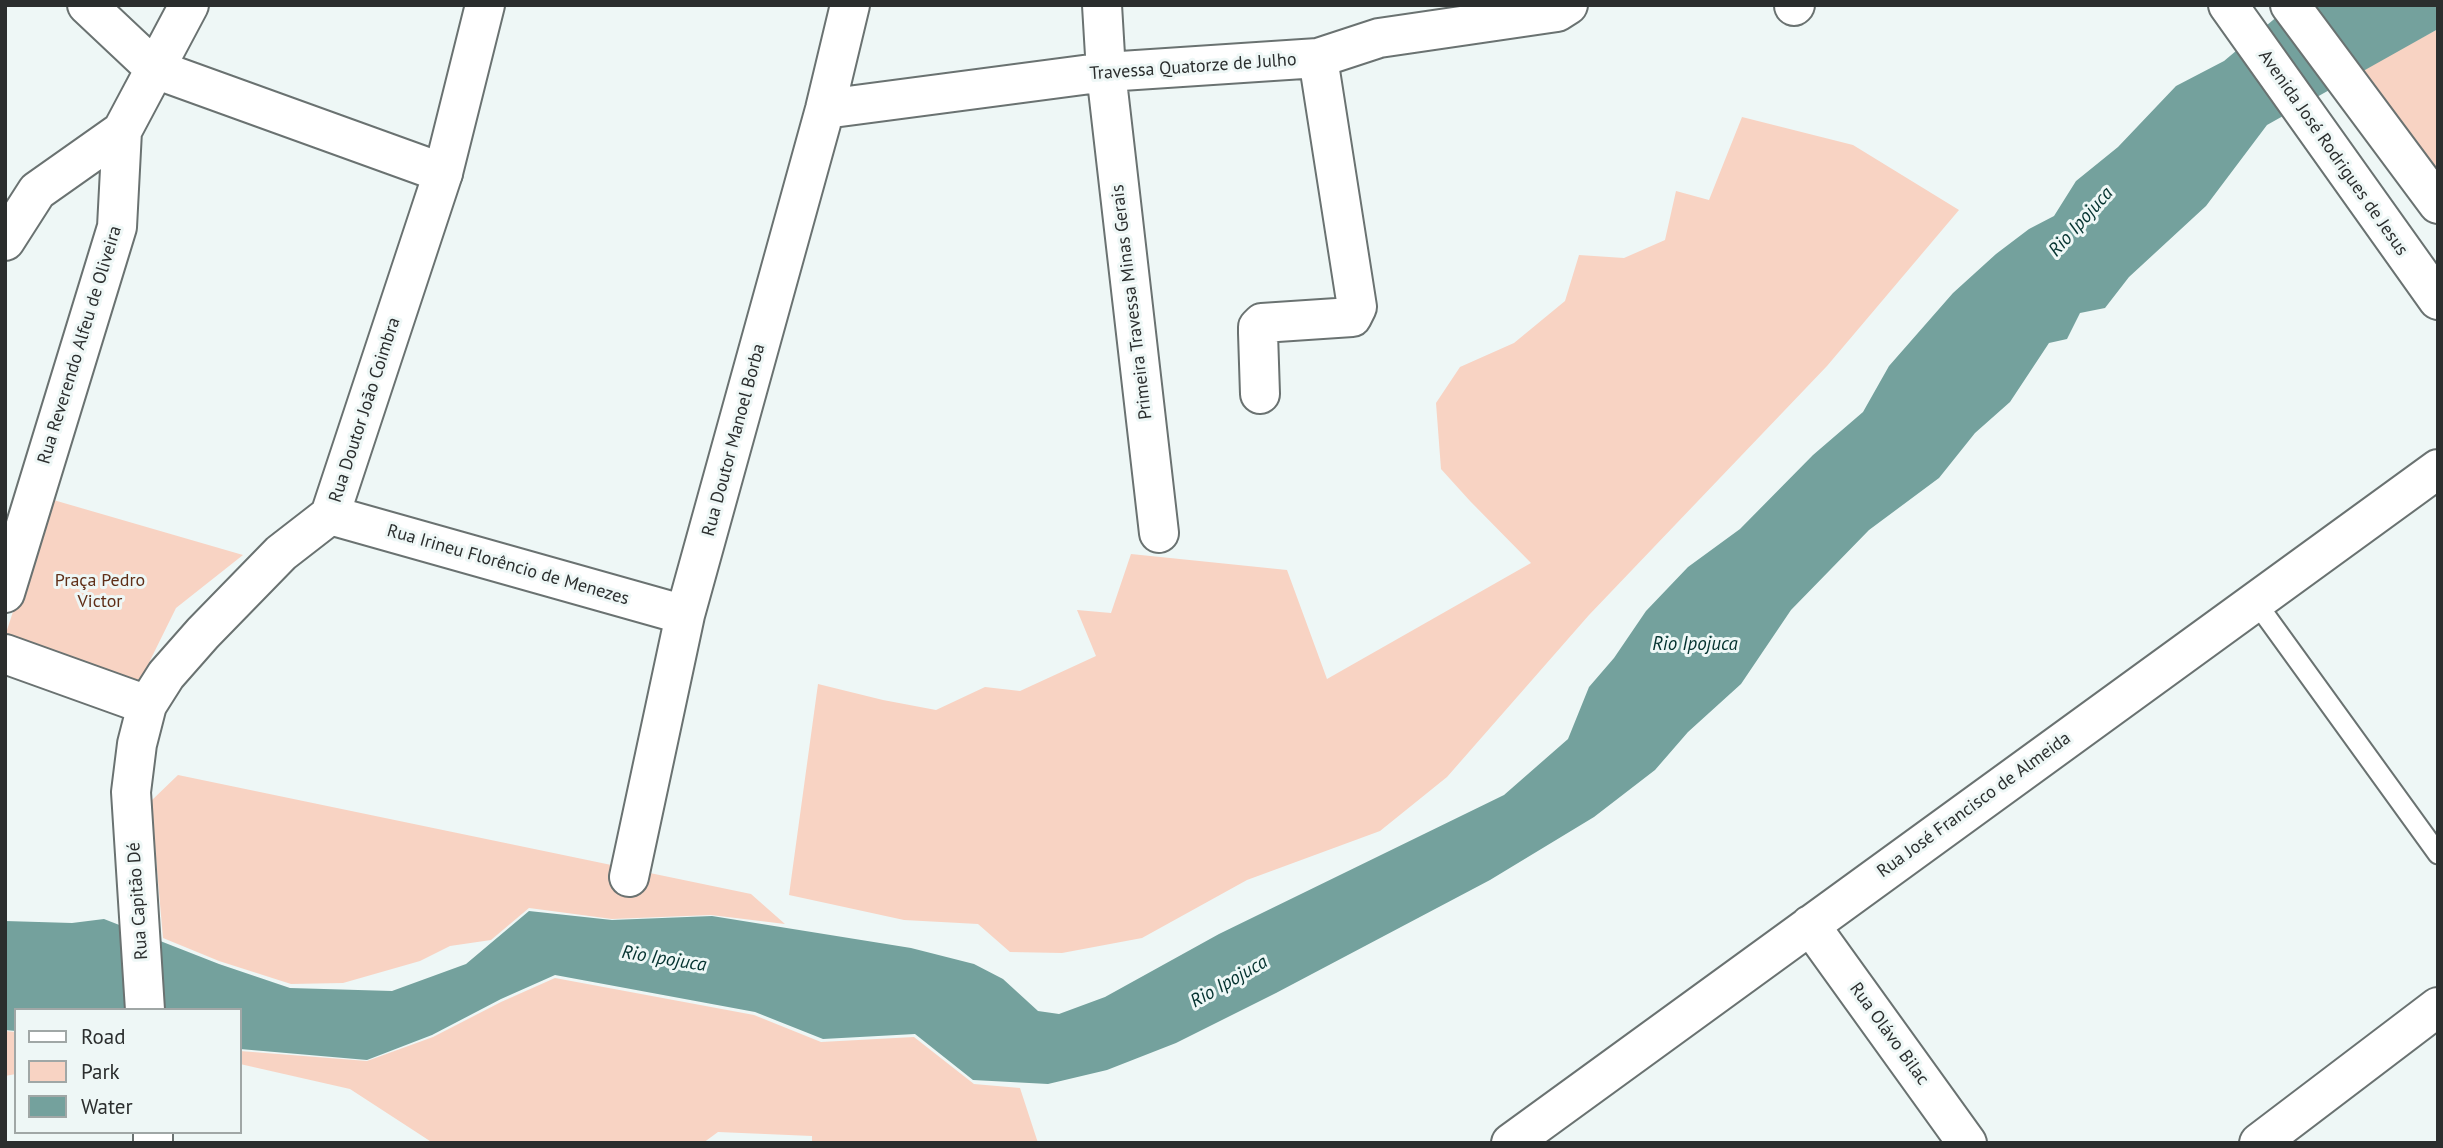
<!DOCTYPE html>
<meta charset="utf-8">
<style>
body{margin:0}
#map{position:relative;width:2443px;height:1148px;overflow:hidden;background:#eef7f6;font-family:"PT Sans",sans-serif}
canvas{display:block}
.frame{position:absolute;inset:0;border:7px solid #2b2e2e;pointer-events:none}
.legend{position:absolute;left:14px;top:1008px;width:228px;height:126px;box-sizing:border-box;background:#eef7f6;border:2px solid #a0a7a6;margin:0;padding:9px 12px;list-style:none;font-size:21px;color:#2b2e2e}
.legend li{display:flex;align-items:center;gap:14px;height:35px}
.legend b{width:35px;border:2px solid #a0a7a6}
</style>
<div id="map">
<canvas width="2443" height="1148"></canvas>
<div class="frame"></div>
<ul class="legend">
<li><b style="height:9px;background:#fff"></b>Road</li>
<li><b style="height:19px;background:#f8d3c3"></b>Park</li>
<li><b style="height:19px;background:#74a19d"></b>Water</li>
</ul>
</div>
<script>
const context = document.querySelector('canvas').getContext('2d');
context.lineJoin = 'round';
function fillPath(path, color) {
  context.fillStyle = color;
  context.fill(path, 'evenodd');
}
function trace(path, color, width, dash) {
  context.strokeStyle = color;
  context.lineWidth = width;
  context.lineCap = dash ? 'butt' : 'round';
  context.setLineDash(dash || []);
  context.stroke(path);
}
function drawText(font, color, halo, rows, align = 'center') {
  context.font = font + ' "PT Sans",sans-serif';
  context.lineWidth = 6;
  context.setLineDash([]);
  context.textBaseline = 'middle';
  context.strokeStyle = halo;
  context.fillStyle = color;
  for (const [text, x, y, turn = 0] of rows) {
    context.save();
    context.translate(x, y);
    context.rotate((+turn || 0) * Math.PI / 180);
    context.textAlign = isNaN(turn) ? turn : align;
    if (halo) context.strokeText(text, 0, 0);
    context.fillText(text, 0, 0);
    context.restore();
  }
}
fillPath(new Path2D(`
 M2438,29V195L2345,79Z
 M1742,117L1853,145L1959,210L1827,366L1589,615L1447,777L1380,831L1247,880L1142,938L1062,953L1010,952L978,924L904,920L789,895L818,684L883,700L936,710L985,687L1020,691L1096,656L1077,610L1111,613L1131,554L1287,570L1327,679L1531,563L1470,501L1441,469L1436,403L1460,367L1514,343L1565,301L1579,255L1624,258L1665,240L1676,191L1709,200Z
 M50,499L243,555L176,608L137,687L6,633Z
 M178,775L751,894L785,924L711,915L612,919L529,908L491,940L450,946L420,961L343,983L291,984L219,961L163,938L151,801Z
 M555,978L754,1015L821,1042L914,1037L974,1084L1020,1088L1038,1143H812V1136L718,1132L703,1143H433L350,1089L240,1064V1051L367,1061L433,1037L501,1002Z
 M5,1031L16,1032V1074L5,1076Z`), '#f8d3c3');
fillPath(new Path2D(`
 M2291,5H2438V29L2267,125L2206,206L2129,277L2105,308L2080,313L2067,339L2049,343L2010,402L1975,433L1939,478L1869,530L1791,610L1741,684L1688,732L1655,770L1594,817L1490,880L1276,993L1176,1043L1107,1070L1048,1084L973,1080L915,1034L823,1039L755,1012L555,975L501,999L432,1035L367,1060L240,1049V1010H16V1031L5,1030V921L72,923L104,919L219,964L290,988L392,991L466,964L529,911L612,920L712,916L911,948L974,964L1003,979L1038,1011L1059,1014L1105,997L1219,934L1504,795L1568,739L1589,687L1614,658L1646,611L1688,567L1740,529L1813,455L1863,412L1889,366L1953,293L1996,254L2029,229L2054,216L2076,181L2118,147L2176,86L2224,61Z`), '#74a19d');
const lane = new Path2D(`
 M2255,601L2438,854`);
const street = new Path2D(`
 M87,5L155,69L443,173
 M1102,5L1106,72L1159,533
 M1794,6L1795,5
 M825,109L1106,72L1318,58L1379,38L1557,12L1568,5
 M5,241L37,191L122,131
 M1260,394L1258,333V327L1262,323L1352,317L1357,307L1318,58
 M330,515L685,615
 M5,593L117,227L122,131L189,5
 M5,654L147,705
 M629,877L685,615L825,109L850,5
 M1810,925L1967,1143
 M1511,1143L2438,469
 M2259,1143L2438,1007`);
const secondary = new Path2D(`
 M145,1010L131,792L137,744L147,705L166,675L203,633L281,553L330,515L443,173L485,5
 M153,1132V1143`);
const primary = new Path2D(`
 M2228,5L2438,300
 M2290,5L2438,204`);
trace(lane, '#6a7271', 23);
trace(street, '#6a7271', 42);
trace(secondary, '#6a7271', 42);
trace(primary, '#6a7271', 42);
trace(lane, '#fff', 19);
trace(street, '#fff', 38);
trace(secondary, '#fff', 38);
trace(primary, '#fff', 38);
drawText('18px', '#2b2e2e', '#eef7f6', [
 ["Travessa Quatorze de Julho",1193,67,-4],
 ["Avenida José Rodrigues de Jesus",2333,153,55],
 ["Primeira Travessa Minas Gerais",1132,302,-97],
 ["Rua Reverendo Alfeu de Oliveira",80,345,-73],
 ["Rua Doutor João Coimbra",365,410,-72],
 ["Rua Doutor Manoel Borba",734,440,-75],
 ["Rua Irineu Florêncio de Menezes",508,565,16],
 ["Rua José Francisco de Almeida",1974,805,-36],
 ["Rua Capitão Dé",138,901,-94],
 ["Rua Olávo Bilac",1889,1034,54]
]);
drawText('18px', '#5f2e17', '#eef7f6', [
 ["Praça Pedro",100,581],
 ["Victor",100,602]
]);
drawText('italic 19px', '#04322f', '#eef7f6', [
 ["Rio Ipojuca",2081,222,-48],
 ["Rio Ipojuca",1695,645],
 ["Rio Ipojuca",664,959,9],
 ["Rio Ipojuca",1229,982,-30]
]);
</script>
